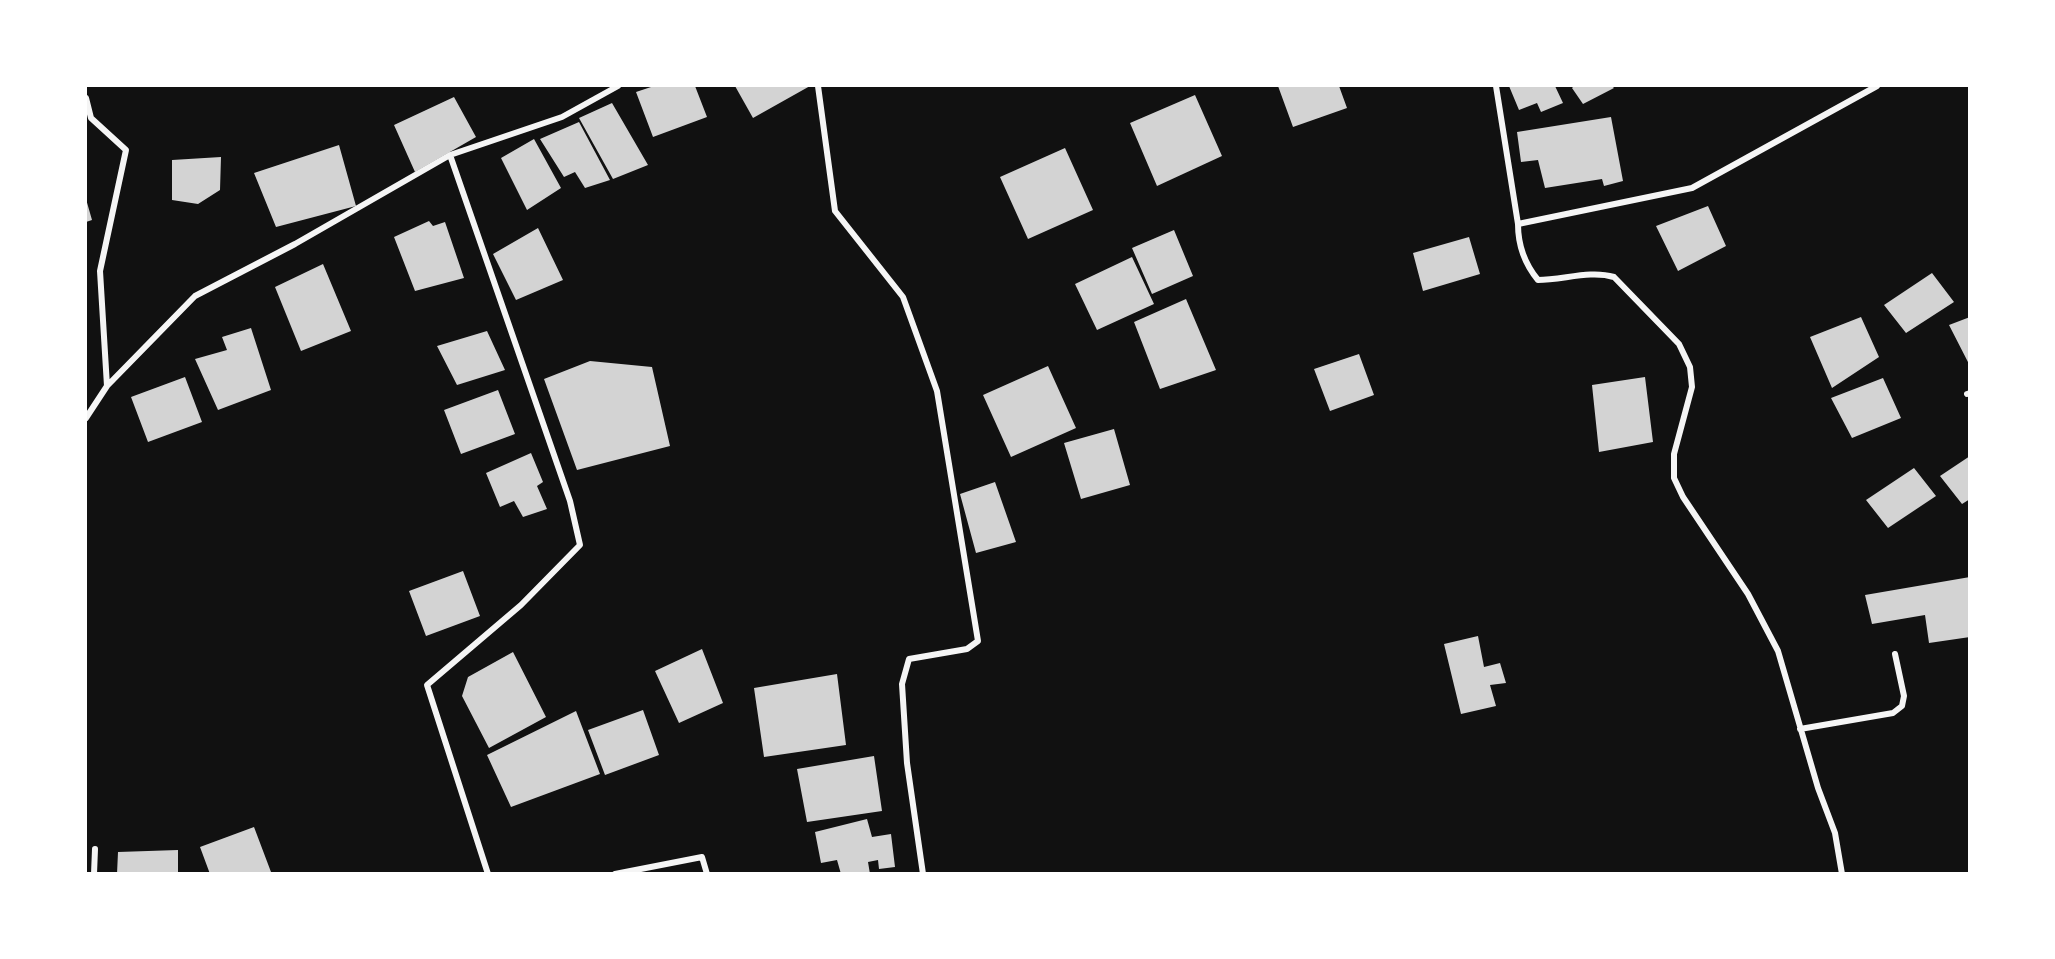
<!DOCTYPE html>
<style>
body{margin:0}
#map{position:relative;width:2055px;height:959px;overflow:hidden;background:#111;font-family:"PT Sans Narrow",sans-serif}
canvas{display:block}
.frame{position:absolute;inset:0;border:87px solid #fff;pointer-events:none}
</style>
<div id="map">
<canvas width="2055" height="959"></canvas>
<div class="frame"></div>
</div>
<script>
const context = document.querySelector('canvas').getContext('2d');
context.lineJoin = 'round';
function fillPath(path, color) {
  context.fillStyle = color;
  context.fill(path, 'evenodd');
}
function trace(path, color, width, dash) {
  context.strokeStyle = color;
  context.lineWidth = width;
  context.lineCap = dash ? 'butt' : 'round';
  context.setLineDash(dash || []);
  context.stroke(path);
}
fillPath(new Path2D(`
 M654,86H695L707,117L653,137L636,92Z
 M735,86H810L753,118Z
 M1278,86H1339L1347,108L1293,127Z
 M1509,86H1555L1563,103L1541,112L1537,103L1519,110Z
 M1574,86H1612L1614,88L1583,104L1572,88Z
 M1195,95L1222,156L1157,186L1130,123Z
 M454,97L476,137L415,172L394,125Z
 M612,103L648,165L613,179L579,118Z
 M1611,117L1623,181L1604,186L1602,179L1545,188L1538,160L1521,162L1517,132Z
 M579,122L610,180L585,188L575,172L564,177L540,139Z
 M534,139L561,188L527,210L501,158Z
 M339,145L356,206L276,227L254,173Z
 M1065,148L1093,210L1028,239L1000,177Z
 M221,157L220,190L198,204L172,200V160Z
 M86,199L92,220L86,222Z
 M1708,206L1726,246L1678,271L1656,226Z
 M429,221L433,226L445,222L464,278L415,291L394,237Z
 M538,228L563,280L516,300L493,254Z
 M1174,230L1193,276L1152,294L1132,248Z
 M1469,237L1480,274L1423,291L1413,253Z
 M1132,257L1154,304L1097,330L1075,284Z
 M323,264L351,331L301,351L275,287Z
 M1932,273L1954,302L1906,333L1884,305Z
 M1186,299L1216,370L1160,389L1134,322Z
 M1861,317L1879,357L1832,388L1810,337Z
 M1970,317V366L1949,325Z
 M251,328L271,390L218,410L195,359L227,350L222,337Z
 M487,331L505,370L457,385L437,346Z
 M1359,354L1374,395L1330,411L1314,369Z
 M590,361L652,367L670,446L577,470L544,379Z
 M1048,366L1076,428L1011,457L983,395Z
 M185,377L202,422L148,442L131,397Z
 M1645,377L1653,442L1599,452L1592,385Z
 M1883,378L1901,418L1852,438L1831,398Z
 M498,390L515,434L461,454L444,410Z
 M1114,429L1130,485L1081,499L1064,443Z
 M531,453L543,482L537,486L547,509L523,517L514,501L500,507L486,473Z
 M1970,456V499L1962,504L1940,476Z
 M1914,468L1936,496L1888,528L1866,500Z
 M995,482L1016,542L976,553L960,494Z
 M463,571L480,616L426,636L409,591Z
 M1970,577V637L1929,643L1925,615L1872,624L1865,595Z
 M1478,636L1484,667L1500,663L1506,683L1490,685L1496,706L1461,714L1444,644Z
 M702,649L723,703L679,723L655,671Z
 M513,652L546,717L489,748L462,696L468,677Z
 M837,674L846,745L764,757L754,688Z
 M643,710L659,755L605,775L588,730Z
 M576,711L600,774L511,807L487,755Z
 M874,756L882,811L807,822L797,769Z
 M867,819L872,837L891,834L895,867L879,869L878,860L868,862L870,874H841L837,860L821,863L815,832Z
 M254,827L271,872L210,874L200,847Z
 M178,850V874H117L118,852Z`), '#d3d3d3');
trace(new Path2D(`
 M818,86L835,211L903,297L937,391L978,641L967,649L909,659L902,684L907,763L923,874
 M1496,86L1518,224C1518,246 1524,263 1538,280C1563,280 1590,270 1614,277L1679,344L1690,367L1692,387L1674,454V478L1683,497L1748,594L1778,651L1818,788L1835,833L1842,874
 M86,98L91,118L126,150L100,271L107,386L86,418
 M450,155L570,501L580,545L521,605L427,685L488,874
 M1518,224L1692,188L1877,86
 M107,386L195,296L295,244L450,155L562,117L618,86
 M1967,394L1970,393
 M1800,729L1893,713L1902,706L1904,696L1895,654
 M94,874L95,849
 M615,874L702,857L707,874`), '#f5f5f5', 6);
</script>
